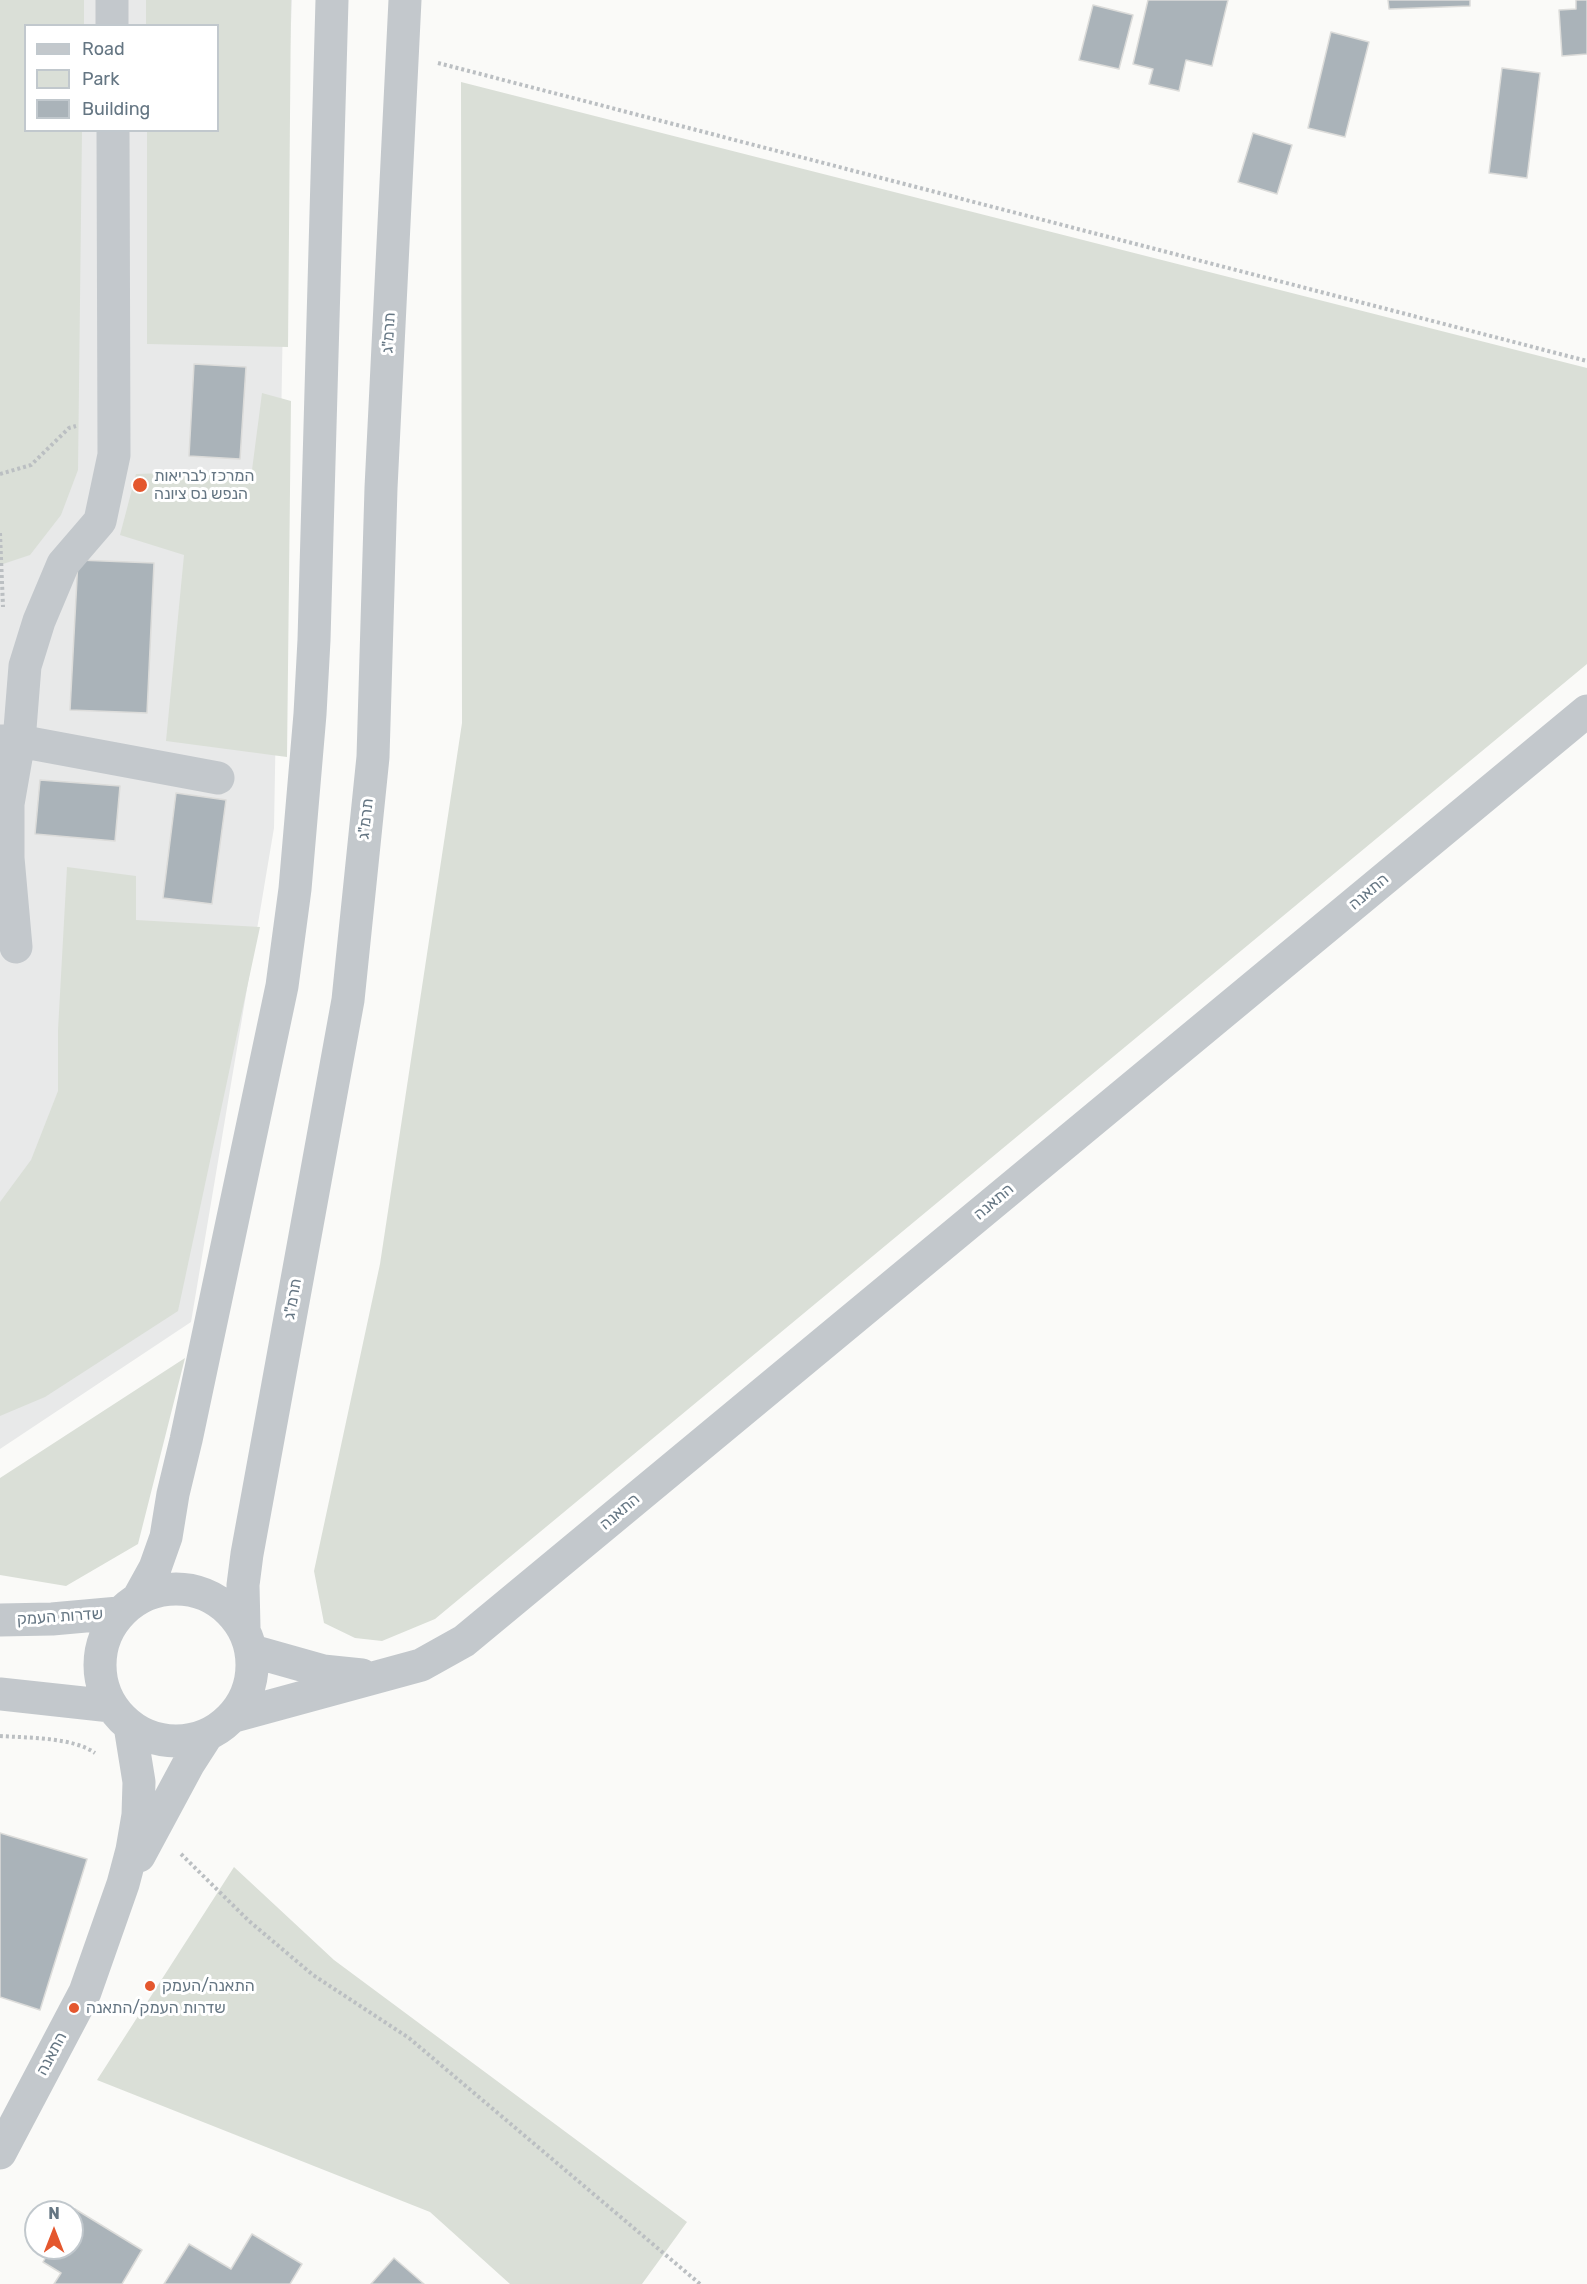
<!DOCTYPE html>
<meta charset="utf-8">
<style>
body{margin:0}
#map{position:relative;width:1587px;height:2284px;overflow:hidden;background:#fafaf8;font-family:Rubik,sans-serif}
canvas{display:block}
.legend{position:absolute;left:24px;top:24px;width:195px;height:108px;box-sizing:border-box;background:#fff;border:2px solid #c1c8cd;margin:0;padding:8px 10px;list-style:none;font-size:18px;color:#657683}
.legend li{display:flex;align-items:center;gap:12px;height:30px}
.legend b{width:30px;border:2px solid #c1c8cd}
.north{position:absolute;left:24px;top:2200px;width:60px;height:60px;box-sizing:border-box;background:#fff;border:2px solid #c1c8cd;border-radius:50%;rotate:0deg;font-size:16px;font-weight:700;line-height:24px;text-align:center;color:#657683}
.north::after{content:'';display:block;margin:auto;width:21px;height:27px;background:#e4572e;clip-path:polygon(50% 0,100% 100%,50% 72%,0 100%)}
</style>
<div id="map">
<canvas width="1587" height="2284"></canvas>
<ul class="legend">
<li><b style="height:8px;background:#c3c8cc"></b>Road</li>
<li><b style="height:16px;background:#dadfd7"></b>Park</li>
<li><b style="height:16px;background:#aab3b9"></b>Building</li>
</ul>
<div class="north">N</div>
</div>
<script>
const context = document.querySelector('canvas').getContext('2d');
context.lineJoin = 'round';
function fillPath(path, color) {
  context.fillStyle = color;
  context.fill(path, 'evenodd');
}
function trace(path, color, width, dash) {
  context.strokeStyle = color;
  context.lineWidth = width;
  context.lineCap = dash ? 'butt' : 'round';
  context.setLineDash(dash || []);
  context.stroke(path);
}
function drawText(font, color, halo, rows, align = 'center') {
  context.font = font + ' Rubik,Heebo,sans-serif';
  context.lineWidth = 6;
  context.setLineDash([]);
  context.textBaseline = 'middle';
  context.strokeStyle = halo;
  context.fillStyle = color;
  for (const [text, x, y, turn = 0] of rows) {
    context.save();
    context.translate(x, y);
    context.rotate((+turn || 0) * Math.PI / 180);
    context.textAlign = isNaN(turn) ? turn : align;
    if (halo) context.strokeText(text, 0, 0);
    context.fillText(text, 0, 0);
    context.restore();
  }
}
fillPath(new Path2D(`
 M0,0H292L286,142L274,828L191,1322L0,1449ZM26,26H218V130H26Z`), '#e8e9e9');
fillPath(new Path2D(`
 M0,0H84V25L26,26V130L82,131L78,470L61,515L30,555L0,565Z
 M146,0H291L288,347L147,344V131L218,130V26L146,25Z
 M461,82L1587,368V664L435,1619L382,1641L355,1638L324,1623L314,1571L380,1264L462,723Z
 M262,393L291,401L287,757L166,741L184,555L120,535L136,474L252,470Z
 M67,867L136,876V920L260,927L178,1311L45,1397L0,1416V1202L31,1160L58,1091V1030Z
 M185,1358L138,1544L66,1586L0,1575V1478Z
 M234,1867L334,1960L687,2222L642,2284H510L430,2212L97,2080Z`), '#dadfd7');
const building = new Path2D(`
 M1148,0H1228L1212,66L1186,60L1179,91L1149,84L1153,69L1133,64Z
 M1388,0H1470V6L1389,9Z
 M1576,0H1587V54L1562,56L1559,10L1576,9Z
 M1093,5L1133,15L1119,69L1079,60Z
 M1331,32L1369,42L1345,137L1308,128Z
 M1502,68L1540,73L1527,178L1489,173Z
 M1253,133L1292,145L1277,194L1238,182Z
 M194,364L246,367L240,459L189,456Z
 M78,560L154,563L147,713L70,710Z
 M40,780L120,786L115,841L35,834Z
 M176,793L226,800L212,904L163,898Z
 M0,1833L87,1859L40,2010L0,1997Z
 M75,2209L142,2250L122,2284H54L61,2273L43,2262L51,2248H72V2214Z
 M252,2234L302,2264L290,2284H164L189,2244L231,2269Z
 M394,2258L424,2284H371Z`);
fillPath(building, '#aab3b9');
trace(building, '#dcdcda', 1.5);
trace(new Path2D(`
 M438,63L1587,361
 M0,474L31,465L69,428L76,426
 M0,533L3,607
 M0,1736C29,1738 72,1737 95,1753
 M181,1854L249,1921L313,1975L409,2038L700,2284`), '#bbbfc2', 4, [3, 3]);
trace(new Path2D(`
 M112,0V26
 M0,741H19L218,778
 M16,947L8,858V804L19,741L25,666L39,621L63,564L100,521L114,455L113,130
 M100 1665a76 76 0 1 1 152 0a76 76 0 1 1-152 0Z
 M139,1597L155,1568L166,1537L173,1494L186,1440L282,986L295,889L310,714L314,640L332,0
 M0,1620L52,1619L119,1613
 M244,1628L243,1585L247,1554L348,1000L373,757L381,488L405,0
 M252,1651L323,1671L362,1675
 M0,1694L111,1706
 M234,1716L421,1665L464,1641L1587,711
 M139,1856L189,1763L207,1735
 M0,2153L85,1992L123,1884L132,1850L138,1815L139,1782L130,1726`), '#c3c8cc', 33);
for (const [x, y, r, color] of [
 [140,485,8,"#e4572e"],
 [150,1986,6,"#e4572e"],
 [74,2008,6,"#e4572e"]
]) {
  const dot = new Path2D();
  dot.arc(x, y, r, 0, 2 * Math.PI);
  context.fillStyle = color;
  context.fill(dot);
  trace(dot, '#fff', 2);
}
drawText('16px', '#657683', '#fff', [
 ["תרמ\"ג",389,333,-87],
 ["תרמ\"ג",366,819,-84],
 ["התאנה",1369,892,-40],
 ["התאנה",994,1202,-40],
 ["תרמ\"ג",293,1299,-80],
 ["התאנה",620,1512,-40],
 ["שדרות העמק",60,1617,-4],
 ["התאנה",52,2054,-62]
]);
drawText('16px', '#657683', '#fff', [
 ["המרכז לבריאות",154,476],
 ["הנפש נס ציונה",154,494],
 ["התאנה/העמק",162,1986],
 ["שדרות העמק/התאנה",86,2008]
], 'left');
</script>
